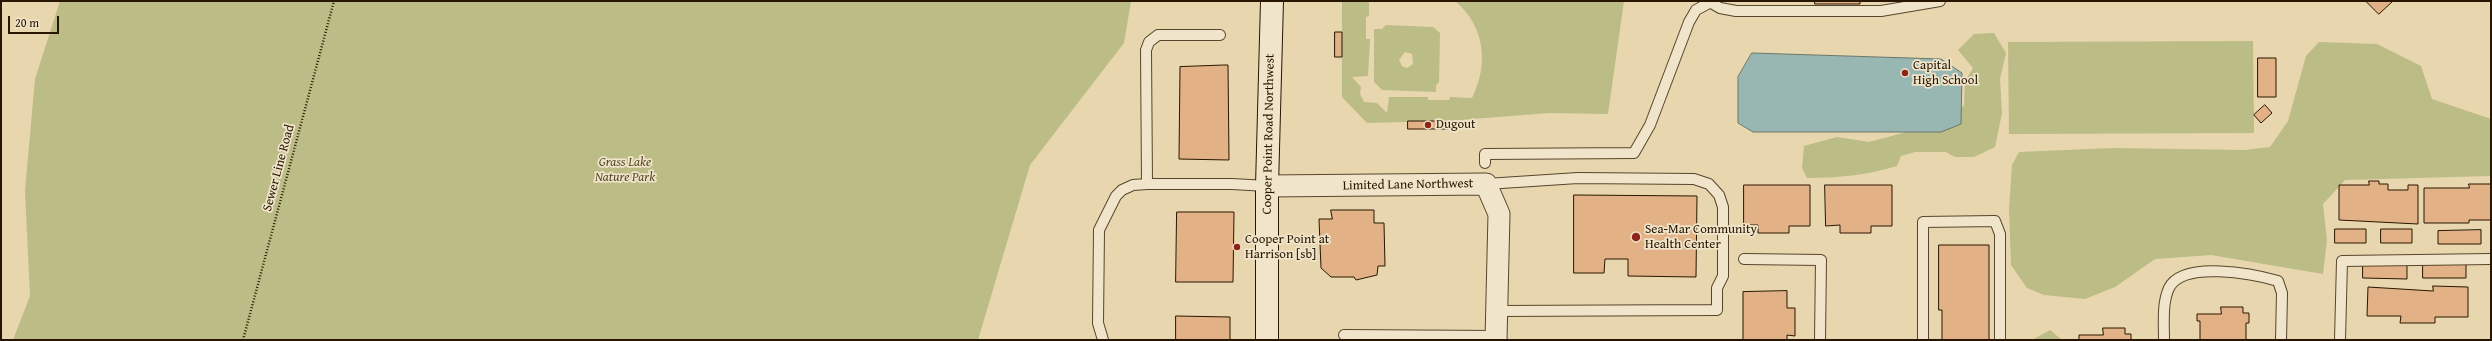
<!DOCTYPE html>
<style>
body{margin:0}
#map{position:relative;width:2492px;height:341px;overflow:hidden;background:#e8d6ae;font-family:"Gentium Book Plus",serif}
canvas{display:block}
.frame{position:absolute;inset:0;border:2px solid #281600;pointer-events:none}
.scale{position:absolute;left:8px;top:16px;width:51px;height:18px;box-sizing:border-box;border:2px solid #281600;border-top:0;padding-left:5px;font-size:12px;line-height:14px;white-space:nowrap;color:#281600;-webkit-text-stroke:3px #f0e4ca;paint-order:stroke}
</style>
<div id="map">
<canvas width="2492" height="341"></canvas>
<div class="frame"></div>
<div class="scale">20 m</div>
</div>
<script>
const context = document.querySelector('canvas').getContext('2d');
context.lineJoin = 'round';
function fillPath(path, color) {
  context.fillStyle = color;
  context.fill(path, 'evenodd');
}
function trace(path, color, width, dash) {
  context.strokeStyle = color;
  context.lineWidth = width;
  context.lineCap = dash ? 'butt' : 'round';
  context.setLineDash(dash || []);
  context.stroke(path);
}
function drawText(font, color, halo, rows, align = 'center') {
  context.font = font + ' "Gentium Book Plus",serif';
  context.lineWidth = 3.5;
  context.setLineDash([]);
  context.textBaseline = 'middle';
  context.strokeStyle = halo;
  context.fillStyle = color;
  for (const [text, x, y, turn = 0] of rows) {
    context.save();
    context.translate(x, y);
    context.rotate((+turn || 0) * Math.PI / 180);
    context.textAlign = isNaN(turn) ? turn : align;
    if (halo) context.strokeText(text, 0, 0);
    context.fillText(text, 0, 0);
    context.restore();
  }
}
fillPath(new Path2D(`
 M60,1H1131L1124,43L1030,165L978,340H13L30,296L25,191L35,79Z
 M1342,1H1369V16L1366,17V39H1370L1368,76L1352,77L1361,87L1360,94L1364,102L1377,103L1387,113L1389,97H1428V100H1449L1450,97L1472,98C1489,64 1485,26 1455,1H1624L1608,114L1549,113L1447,121L1367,123L1342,97Z
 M1386,25L1433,27L1440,33L1439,82L1436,85V92L1382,90L1374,82V29H1382ZM1405,52L1412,54L1413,64L1407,68L1402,66L1399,60Z
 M1994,33L2006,53L2000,79L2002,113L1995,147L1974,157H1955L1946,152H1915L1901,156L1897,166C1867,175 1838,178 1807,178L1802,168L1804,146L1837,137L1869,142L1903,133L1928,119L1950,121L1964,105L1965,81L1973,68L1958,50L1974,34Z
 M2253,41L2254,133L2009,134L2008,42Z
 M2319,42L2377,44L2421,66L2432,99L2491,119V176L2345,180L2323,204L2327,240L2323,274L2211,255L2155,259L2115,287L2085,299L2044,295L2027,288L2011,265L2009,209L2012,165L2019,152L2113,148L2245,150L2270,147L2288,121L2306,56Z
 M2050,330L2062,340H2032Z`), '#bbbc86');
const water = new Path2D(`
 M1752,53L1941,59L1962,73L1961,124L1941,132H1753L1738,123V77Z`);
fillPath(water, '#99b7b2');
trace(water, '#6c776b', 1);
const building = new Path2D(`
 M1815,1H1860V4H1815Z
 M2366,1H2393L2379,14Z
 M1335,32H1342V57H1335Z
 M2258,58H2276V97H2258Z
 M1224,65H1228L1229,160L1179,159L1180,67Z
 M2265,105L2272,113L2261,123L2254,115Z
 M1408,121H1447L1448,129H1408Z
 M2369,181H2379V184H2388V190H2408V185H2418V224L2339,220V185H2369Z
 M2469,184H2491V220H2469V223H2424V188H2469Z
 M1744,185H1810V226H1789V233H1758V225H1744Z
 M1825,185H1892V226H1871V233H1840V225L1826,226Z
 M1574,195L1697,196L1696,277L1628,276V259H1605L1604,273H1574Z
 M1331,210H1374V223H1384L1385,266H1378L1377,275L1356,280L1354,277H1331L1321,268L1319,219H1332Z
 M1177,212H1234L1233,282H1176Z
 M2335,229H2366V243H2335Z
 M2381,229H2412V243H2381Z
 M2481,230V244H2438V231Z
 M1939,245H1989V340H1942V310H1939Z
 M2363,263H2407V279L2363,278Z
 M2423,263H2466V278H2423Z
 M2433,286L2468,287V317H2435V323H2400L2401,316H2367L2368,287L2433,291Z
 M1787,291V308H1795V336L1787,335V340H1743V292Z
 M2221,307H2243V313H2249V323H2246V340H2200V321H2197V314H2221Z
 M1176,316L1230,317V340H1176Z
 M2103,328H2125V334H2131V340H2079V335H2103Z`);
fillPath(building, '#e2b186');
trace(building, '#281600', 1);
const lane = new Path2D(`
 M1708,1L1720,8L1736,11H1881L1940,1
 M1220,35H1158L1149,42L1146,50L1147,184H1232L1267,186
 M1485,163V154L1634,153L1650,125L1689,22L1696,10L1709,3
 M1486,184L1578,178L1694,179L1709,184L1719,195L1723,207V276L1717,288V310L1497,311
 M1744,259L1821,260L1820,340
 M1344,335L1496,336
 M1103,340L1098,323L1099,230L1116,196L1122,190L1133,185L1147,184
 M1923,340V222L1995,221L2000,234V340
 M2164,340C2164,323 2162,303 2169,288C2183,260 2254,274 2278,281L2282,293L2281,340
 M2340,340L2342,261L2491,259`);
const street = new Path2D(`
 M1267,186L1486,184L1499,214L1496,340`);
const secondary = new Path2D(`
 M1267,340V186L1272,1`);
trace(lane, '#58462c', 12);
trace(street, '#58462c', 23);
trace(secondary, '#281600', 24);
trace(new Path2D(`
 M243,340L334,1`), '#281600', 2.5, [1, 2]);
trace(lane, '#f0e4ca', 10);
trace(street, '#f0e4ca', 21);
trace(secondary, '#f0e4ca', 22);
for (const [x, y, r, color] of [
 [1905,73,4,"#8f2418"],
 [1428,125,4,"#8f2418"],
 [1636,237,5,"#8f2418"],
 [1237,247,4,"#8f2418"]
]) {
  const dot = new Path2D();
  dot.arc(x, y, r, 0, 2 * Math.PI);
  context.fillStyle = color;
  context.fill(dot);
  trace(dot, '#f0e4ca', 1.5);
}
drawText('13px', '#281600', '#f0e4ca', [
 ["Capital",1913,66],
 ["High School",1913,81],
 ["Dugout",1436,125],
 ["Sea-Mar Community",1645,230],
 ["Health Center",1645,245],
 ["Cooper Point at",1245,240],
 ["Harrison [sb]",1245,255]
], 'left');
drawText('13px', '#281600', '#f0e4ca', [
 ["Cooper Point Road Northwest",1269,134,-89],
 ["Sewer Line Road",279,168,-75],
 ["Limited Lane Northwest",1408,185,-1]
]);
drawText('italic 13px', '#544828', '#f0e4ca', [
 ["Grass Lake",625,163],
 ["Nature Park",625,178]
]);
</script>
